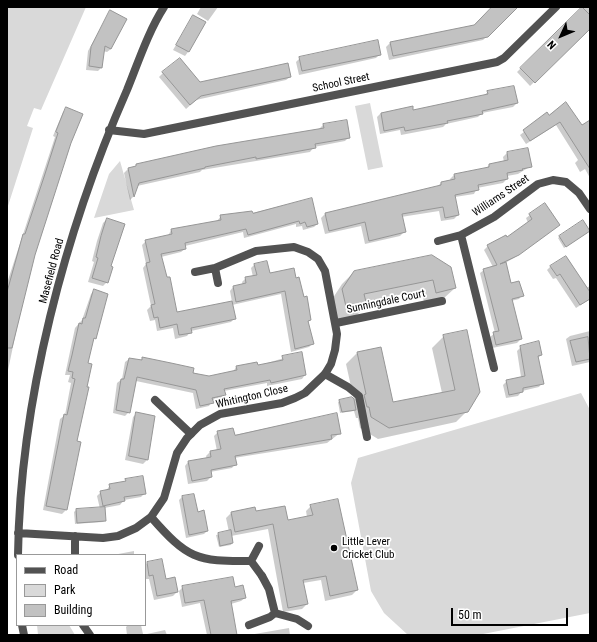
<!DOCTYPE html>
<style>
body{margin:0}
#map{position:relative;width:597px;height:642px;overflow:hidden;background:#fff;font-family:"Roboto Condensed",sans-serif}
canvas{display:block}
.frame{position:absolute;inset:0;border:8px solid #000;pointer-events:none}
.legend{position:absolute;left:16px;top:554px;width:130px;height:72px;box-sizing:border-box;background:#fff;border:1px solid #999;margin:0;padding:5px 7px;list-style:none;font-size:12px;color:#000}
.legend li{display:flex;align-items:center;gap:8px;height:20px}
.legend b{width:20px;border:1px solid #999}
.north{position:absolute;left:541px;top:16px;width:40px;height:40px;-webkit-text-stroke:3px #fff;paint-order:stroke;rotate:226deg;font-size:11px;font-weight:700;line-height:16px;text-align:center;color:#000}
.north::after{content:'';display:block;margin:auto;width:14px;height:18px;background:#000;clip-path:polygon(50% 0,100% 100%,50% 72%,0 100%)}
.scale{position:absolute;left:451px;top:608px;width:117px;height:18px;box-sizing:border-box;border:2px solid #000;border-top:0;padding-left:5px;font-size:12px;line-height:14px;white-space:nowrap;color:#000;-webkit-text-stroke:3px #fff;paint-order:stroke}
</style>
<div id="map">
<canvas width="597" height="642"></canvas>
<div class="frame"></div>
<ul class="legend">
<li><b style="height:5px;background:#525252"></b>Road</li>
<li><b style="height:11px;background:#d9d9d9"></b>Park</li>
<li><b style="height:11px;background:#c2c2c2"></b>Building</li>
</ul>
<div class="north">N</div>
<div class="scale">50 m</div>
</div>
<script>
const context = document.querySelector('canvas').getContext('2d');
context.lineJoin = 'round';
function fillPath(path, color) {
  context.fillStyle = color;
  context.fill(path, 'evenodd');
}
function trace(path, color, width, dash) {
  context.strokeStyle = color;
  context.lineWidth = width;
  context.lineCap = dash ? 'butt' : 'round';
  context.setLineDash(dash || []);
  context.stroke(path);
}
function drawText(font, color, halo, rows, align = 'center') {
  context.font = font + ' "Roboto Condensed",sans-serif';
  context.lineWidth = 3.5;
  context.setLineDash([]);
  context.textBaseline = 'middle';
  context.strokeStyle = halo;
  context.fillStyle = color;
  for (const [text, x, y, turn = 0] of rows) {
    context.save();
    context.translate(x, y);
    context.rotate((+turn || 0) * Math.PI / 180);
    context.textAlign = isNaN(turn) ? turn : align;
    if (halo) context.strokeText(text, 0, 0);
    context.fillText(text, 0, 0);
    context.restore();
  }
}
fillPath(new Path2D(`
 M7,7H86L41,110L34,108L27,126L33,128L7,209Z
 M370,103L383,167L368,170L355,106Z
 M120,161L134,210L94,218L109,174Z
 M581,393L590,410V613L478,635H408L384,613L371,591L351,483L358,458Z
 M37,625H69L75,635H38Z`), '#d9d9d9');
fillPath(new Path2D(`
 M201,7H218L208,21L197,14Z
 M493,7H517L483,40L389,60L386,47L390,43L474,25Z
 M584,7H590V28L530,86L517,72Z
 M110,11L126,19L111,49L107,52L103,51L102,67L98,71L86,70L88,51Z
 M193,16L188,52L185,56L173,50Z
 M380,54L376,58L299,75L296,62L300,58Z
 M163,73L199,83L290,77L286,80L196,100L186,109L159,77Z
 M488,92L517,103L513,107L482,113L478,117L446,124L443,127L401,135L400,130L380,134L377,117L381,113L412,111L483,96Z
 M67,108L70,143L27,280L7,375V283L55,137L53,136L63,112Z
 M547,114L548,116L581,126L590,121V178L585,169L580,172L575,163L578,160L556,125L526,144L520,135Z
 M346,121L349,137L345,141L314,147L310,152L202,170L200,172L137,186L133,197L130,200L124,173L128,169L216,147L319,129L323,125Z
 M507,153L531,166L518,174L507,176V179L503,183L477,188L474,194L455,197L458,215L454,219L441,221L439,211L401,217L404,232L400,236L365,244L361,226L325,234L321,218L325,214L437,187L441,183L451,181L450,179L454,175L486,169L489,165L504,162L503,157Z
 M545,204L559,225L514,258L505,263L510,284L522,295L519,299L511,301L521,339L517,343L492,348L490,337L495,333L480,273L484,270L493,267L484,250L488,246L506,239L528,223L526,218Z
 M252,214L317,224L314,227L303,230L302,226L296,227V224L244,238L243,232L185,246V249L181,252L161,257L177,313L232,302L230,291L233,287L243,285L242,282L246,278L253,277L251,268L255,264L269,274L296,279L310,320L307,323L312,344L309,347L291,352L281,294L232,305L235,318L231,322L191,331L187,336L175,339L173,328L157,331L155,320L150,321L147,310L151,306L143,268L146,264L142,245L146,241L168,236L171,230L217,221L221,216Z
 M107,219L109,267L107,282L103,286L88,282L94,262L92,261L97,241L103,223Z
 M582,222L587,233L564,248L558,238Z
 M432,256L455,288L443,299L424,303L422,290L365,302L366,306L355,317L336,322L331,301L342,284L354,272Z
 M551,266L586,288L590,286V299L576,308L556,278L553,279L547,270Z
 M95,290V338L92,341L87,364L66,510L62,514L43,510L60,419L65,415L71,383L68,382L70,375H65L75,328L82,320L91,294Z
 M590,331V362L572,366L566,339L570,336Z
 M444,336L467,411L456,422L378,439L360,428L358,418H356L354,411L340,413L338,402L340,401L354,400L346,364L357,353L392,404L442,393L432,348Z
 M521,347L541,355L537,359L542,383L539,387L522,391L518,396L506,398L503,385L507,381L521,377L517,351Z
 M301,353L305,375L302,379L267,386V383L224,391L225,395L221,399L212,401L209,406L196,409L193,393L136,381L129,412L125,416L113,413L117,383L122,379L125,362L129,359L140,361L143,358L209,377L233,372L236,367L257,366Z
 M137,413L153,417L147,460L143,464L125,460L133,417Z
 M218,432L234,436L340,433L327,443L234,458L235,464L232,468L210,472L211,477L207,481L188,484L185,466L188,462L207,459L206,456L210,452L217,451L214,436Z
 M126,480L145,493L141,497L124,500L120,505L104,508L105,520L103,522L75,524L74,512L76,510L100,509L97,496L101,492L106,491L110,485L123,483Z
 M182,497L197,513L207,531L204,534L186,538L179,500Z
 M311,506L357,590L352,595L325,601L321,580L303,583L307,604L302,609L283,612L268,529L231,536L232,543L231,545L219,547L216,535L229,532L226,518L231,513L255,512L287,521L307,517L306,511Z
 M134,551V555H113Z
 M147,563L177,592L173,596L154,600L149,579H146L145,576V565Z
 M183,587L234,588L245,598L241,601L231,604L236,635H207L200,603L182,607L179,591Z
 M128,625H141L143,634L127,635L126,627Z
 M289,628L290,635H249Z
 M165,630L167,635H146L147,634Z`), '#0003');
const building = new Path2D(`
 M492,7H518L488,37L393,56L390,42L474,25Z
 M582,7L590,15V29L535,83L520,68Z
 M110,10L127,19L111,49L105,46L102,68L89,66L91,47Z
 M193,15L206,22L189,52L176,45Z
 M378,40L381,55L302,71L299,57Z
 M180,58L200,82L288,63L291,77L201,96L190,105L162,72Z
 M514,86L518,103L482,111L483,114L447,121L448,123L405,131L404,127L384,131L381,113L413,106V110L488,94L487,91Z
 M566,102L582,125L590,120V169L560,122L530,141L523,130L547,112L549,115Z
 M66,107L83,114L71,143L35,255L12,348H7V292L23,234H25L44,177L58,133L56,132Z
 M347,120L350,138L315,144L316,148L256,159V157L205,167V168L139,183L134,197L128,168L136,166V164L216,146L324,128L323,124Z
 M528,148L532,167L522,169L523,170L507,173L508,179L478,185L479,190L455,195L459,215L445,218L443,207L402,214L406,232L369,241L365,222L329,231L325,213L441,185V182L455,179L454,174L489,167V164L508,160L507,152Z
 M312,198L318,224L307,227L305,222L300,224L299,221L248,235L246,229L185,243L186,249L161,254L167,277H170L177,312L232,301L236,319L191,328L192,333L179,335L177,324L160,328L158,317L154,318L151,305L155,304L146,263L150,262L145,240L172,234L171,229L221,220L220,215L252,211L253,213Z
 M545,203L560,225L519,255L500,264L506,262L511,283L519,281L524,296L512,299L522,339L496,345L493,332L499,331L483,269L497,265L487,245L506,235L507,237L532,219L529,214Z
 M107,218L125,224L111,266L113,267L108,283L92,278L98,258L96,257L101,236Z
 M583,220L590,231L566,247L559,236Z
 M432,255L451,267L456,288L436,293L433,280L364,294L367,306L347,311L342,289L354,271Z
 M566,256L590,292V299L580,305L560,274L557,276L550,266Z
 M267,261L270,273L294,268L296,278L299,277L304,297L307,296L311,320L308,321L314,344L295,349L285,291L236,302L233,286L246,283L245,277L257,275L254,264Z
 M94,289L108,294L96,339L94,338L88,363L92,364L87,387H89L77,441L81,442L67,510L46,506L64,414L67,415L75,379L72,378L73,372L68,371L72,355L79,323L82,324L83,318H85Z
 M467,330L480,392L468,412L389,428L371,417L369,407H367L364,395L366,394L357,352L381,347L393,402L455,390L443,335Z
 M588,337L590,359L576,362L570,341Z
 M539,341L542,355L538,356L544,384L523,388V392L509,395L506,380L525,376L520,346Z
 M302,352L306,375L271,383L270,380L224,389L226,395L212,398L214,403L200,406L196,390L137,377L130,413L116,410L121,379H124L129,358L142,360V357L171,363L194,368L193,373L209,376L237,370L236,366L257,362L258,365L283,360L282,356Z
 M352,397L354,399L356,410L342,412L339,400Z
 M136,412L155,416L148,460L129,456Z
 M337,413L341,434L331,435L332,439L235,456L237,465L211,470L212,477L192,481L188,461L211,457L210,451L221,449L217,431L233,428L235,435Z
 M143,476L146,494L124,497L125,501L103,506L100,491L110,489L109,484L126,481L125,479Z
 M194,494L198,512L204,510L208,531L189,535L182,496Z
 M338,499L358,590L330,596L326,576L303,580L308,604L288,608L273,524L235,532L231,512L255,507L256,511L285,506L288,520L313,515L310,505Z
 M105,507L106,521L77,523L76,509Z
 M231,530L233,543L220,546L218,533Z
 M162,559L166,579L175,577L178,592L157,596L153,575L149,576L147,562Z
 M233,577L235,587L243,585L246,598L231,601L237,635H211L204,600L185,603L182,586Z`);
fillPath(building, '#c2c2c2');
trace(building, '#969696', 1);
trace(new Path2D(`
 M336,323L442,301
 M325,374L348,387L359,396L367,437
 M155,400L191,434
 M275,613L297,619L308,626
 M249,625L270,617L275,613L269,589L262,576`), '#525252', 8);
trace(new Path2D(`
 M109,130L144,134L497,62L504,58L556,7
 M461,235L494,368
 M438,241L461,235L494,217L538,184L553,180L566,182L579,193L590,209
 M215,268L218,283
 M151,517C187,558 196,562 251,561
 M18,533L103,538L118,536L136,528L151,517L164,498L177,453L187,438L200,425L220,414L282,403L295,398L305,393L325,374L331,364L335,350L337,334L325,271L318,259L308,252L294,247L256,251L215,268L195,272
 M259,546L251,561L262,576
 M18,555C20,400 65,231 127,90C138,63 148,32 164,7
 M75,555V536
 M22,625L24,635
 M83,625L90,635`), '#525252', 8);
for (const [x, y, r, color] of [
 [334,548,4,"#000"]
]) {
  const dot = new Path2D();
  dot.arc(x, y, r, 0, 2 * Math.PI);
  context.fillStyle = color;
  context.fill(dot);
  trace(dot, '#fff', 1.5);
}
drawText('11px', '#000', '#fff', [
 ["School Street",341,83,-12],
 ["Williams Street",501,196,-34],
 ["Masefield Road",52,271,-75],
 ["Sunningdale Court",386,302,-12],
 ["Whitington Close",252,397,-13]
]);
drawText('11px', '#000', '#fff', [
 ["Little Lever",342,542],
 ["Cricket Club",342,555]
], 'left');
</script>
